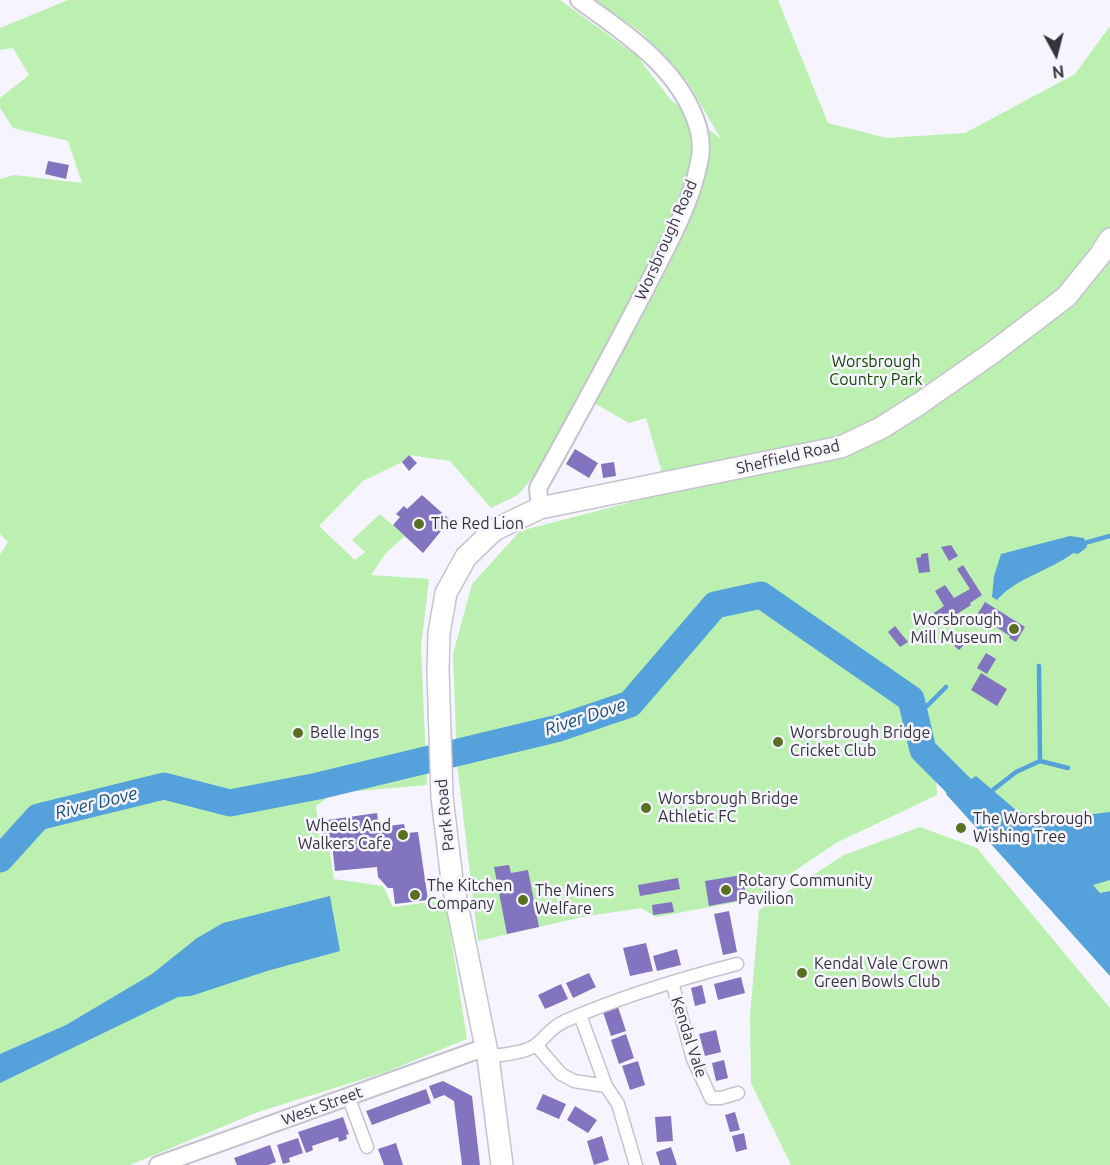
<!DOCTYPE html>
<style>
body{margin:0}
#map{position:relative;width:1110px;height:1165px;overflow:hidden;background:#f6f5ff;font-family:Ubuntu,sans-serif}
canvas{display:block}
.north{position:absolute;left:1026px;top:24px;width:60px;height:60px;-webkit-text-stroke:4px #f6f5ff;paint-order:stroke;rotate:173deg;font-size:16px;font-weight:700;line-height:24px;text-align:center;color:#353539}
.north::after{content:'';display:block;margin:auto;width:21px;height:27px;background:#353539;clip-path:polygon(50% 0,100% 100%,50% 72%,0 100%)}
</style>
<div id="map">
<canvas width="1110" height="1165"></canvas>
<div class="north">N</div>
</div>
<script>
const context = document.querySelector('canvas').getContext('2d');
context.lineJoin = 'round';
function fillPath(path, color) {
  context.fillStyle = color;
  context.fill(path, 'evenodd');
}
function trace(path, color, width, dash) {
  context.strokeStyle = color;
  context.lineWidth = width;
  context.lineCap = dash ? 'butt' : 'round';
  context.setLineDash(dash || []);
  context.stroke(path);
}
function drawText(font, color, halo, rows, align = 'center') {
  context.font = font + ' Ubuntu,sans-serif';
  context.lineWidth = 5;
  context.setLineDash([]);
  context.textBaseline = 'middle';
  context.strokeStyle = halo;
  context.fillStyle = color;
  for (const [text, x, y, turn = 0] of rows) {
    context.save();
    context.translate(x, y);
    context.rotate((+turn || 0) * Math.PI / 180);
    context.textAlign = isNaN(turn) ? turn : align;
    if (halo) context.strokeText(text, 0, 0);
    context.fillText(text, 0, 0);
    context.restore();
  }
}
fillPath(new Path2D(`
 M68,0H560L636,55L671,100L721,139L687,81L643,34L596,0H778L828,123L887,138L965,133L1075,74L1110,26V976L946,794L936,776L937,795L836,843L753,899L656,917L641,908L582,917L478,941L457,764L453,654L472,584L520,531L651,497L661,469L646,418L629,423L580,395L538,471L518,495L491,508L450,461L409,455L402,462L363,481L319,526L355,560L365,552L352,540L380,514L405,536L386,553L371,575L429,579L421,647L427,785L334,793L316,806L321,848L329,847L334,879L383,886L393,907L445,900L467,1039L386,1072L258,1112L130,1165H0V555L8,542L0,534V179L14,175L82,183L68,141L13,128L0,108V98L29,75L13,48L0,50V28Z
 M920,827L977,848L1110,1008V1165H791L751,1083L750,1017L759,910L844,855Z`), '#bbf0b0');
fillPath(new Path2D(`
 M1070,536L1084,538L1087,547L1078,554L1073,553C1050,571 1017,577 997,600L992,597L994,576L1001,554Z
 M976,776L1017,811L1051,819L1110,812V880L1093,885L1100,893L1110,891V976L946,794Z
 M330,896L340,951L267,971L191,996L178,997L0,1083V1054L66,1025L152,974L197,938L223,923Z`), '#55a1db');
trace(new Path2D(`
 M1081,544L1110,536
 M911,699L927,706L946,687
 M1040,761L1068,768
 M989,793L1016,772L1040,761L1039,666`), '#55a1db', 4.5);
trace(new Path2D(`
 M0,859L38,817L164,786L230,803L318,786L559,728L630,704L715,605L761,595L911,699L923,750L985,812`), '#55a1db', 27);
fillPath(new Path2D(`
 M48,161L69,165L66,179L45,174Z
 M575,449L598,463L589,478L566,464Z
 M409,455L417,463L409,471L402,462Z
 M614,462L616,476L603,478L601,464Z
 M422,495L449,519L444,523L446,525L423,553L393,525L400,517L396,514L404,506L407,509Z
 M951,545L958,556L949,561L941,547Z
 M928,553L930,572L919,573L916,558L921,557V554Z
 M963,565L982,595L970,603L971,605L949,619L948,617L939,622L934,613L944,606L935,591L945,585L954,598L970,589L957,569Z
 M985,602L1025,627L1016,642L1009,638L1010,636L977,615Z
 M895,626L908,642L900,647L888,632Z
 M966,631L972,637L959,650L952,644Z
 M986,653L996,659L987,674L977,668Z
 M981,673L1007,689L997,706L971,690Z
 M377,813L379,827L404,824L406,833L418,832L428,900L395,904L393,888H388L378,877L377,867L335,871L332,844L323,846L320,821Z
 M509,865L511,873L528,870L539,927L507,934L494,867Z
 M742,875L747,899L709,906L705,881Z
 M678,878L680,889L640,896L638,885Z
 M672,902L674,912L653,915L652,905Z
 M729,911L737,952L723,955L714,914Z
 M646,943L653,971L630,976L623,948Z
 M677,949L681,965L657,971L653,956Z
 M589,973L596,987L573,998L566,983Z
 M741,977L745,993L718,1000L714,984Z
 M561,984L568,999L545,1009L538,995Z
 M702,985L706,1003L695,1006L691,988Z
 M618,1007L626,1031L611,1036L603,1012Z
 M716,1030L721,1052L705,1056L699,1034Z
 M626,1034L634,1058L619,1064L611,1040Z
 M724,1060L728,1078L716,1081L712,1063Z
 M638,1061L645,1085L630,1090L622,1066Z
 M443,1081L472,1096L480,1165H462L454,1101L444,1095L434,1099L429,1086Z
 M426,1089L431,1103L372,1125L366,1111Z
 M543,1094L566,1104L559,1119L536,1109Z
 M575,1106L597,1120L588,1133L567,1120Z
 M735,1112L740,1130L730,1132L725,1115Z
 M671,1116L673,1141L657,1142L655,1117Z
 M343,1117L349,1134L346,1135L347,1139L339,1142L338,1137L312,1146L313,1150L306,1153L298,1132Z
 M744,1133L747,1149L736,1152L732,1136Z
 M602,1136L609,1160L594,1165L587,1141Z
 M298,1138L303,1153L289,1158L290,1162L283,1164L277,1145Z
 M396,1143L403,1165H384L378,1149Z
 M270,1145L276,1162L268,1165H237L234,1158Z
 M671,1147L677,1165H660L656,1152Z`), '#8374c0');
const street = new Path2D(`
 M672,982L693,1059L711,1098H721L738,1093
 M580,1015L606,1086
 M536,1045L561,1074L574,1081L606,1086L618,1104L636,1165
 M488,1057C502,1054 525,1054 537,1044C549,1034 549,1029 565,1021C620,997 679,979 737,964
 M348,1096L367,1147`);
const secondary = new Path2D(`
 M540,508L538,488C575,422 611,355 646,288C666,248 690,207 699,163C702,151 701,138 698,127C680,68 626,34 579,0
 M158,1165L486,1047`);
const highway = new Path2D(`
 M502,1165L488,1057L452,880L442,797L438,671L439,633L446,593L466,557L494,530L540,508L841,447L881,428L919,404L992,353L1066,297L1100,255L1110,239`);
trace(street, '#c5c4ce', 15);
trace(secondary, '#c5c4ce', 20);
trace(highway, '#c5c4ce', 24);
trace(street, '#fff', 12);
trace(secondary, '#fff', 16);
trace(highway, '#fff', 21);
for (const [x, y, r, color] of [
 [419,524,6,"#587021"],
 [1014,629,6,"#587021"],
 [298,733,6,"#587021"],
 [778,742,6,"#587021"],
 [646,808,6,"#587021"],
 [961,828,6,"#587021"],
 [403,835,6,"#587021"],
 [726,890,6,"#587021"],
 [415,895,6,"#587021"],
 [523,900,6,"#587021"],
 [802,973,6,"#587021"]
]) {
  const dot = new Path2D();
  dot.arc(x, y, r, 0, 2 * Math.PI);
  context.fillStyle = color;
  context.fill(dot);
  trace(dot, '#f6f5ff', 2);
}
drawText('16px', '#353539', '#f6f5ff', [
 ["Worsbrough Road",666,240,-66],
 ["Sheffield Road",788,457,-13],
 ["Park Road",445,815,-96],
 ["Kendal Vale",689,1037,72],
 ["West Street",322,1106,-20]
]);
drawText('16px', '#124a00', '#f6f5ff', [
 ["Worsbrough",876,362],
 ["Country Park",876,380]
]);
drawText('16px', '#353539', '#f6f5ff', [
 ["The Red Lion",431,524],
 ["Worsbrough",1002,620,"right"],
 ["Mill Museum",1002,638,"right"],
 ["Belle Ings",310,733],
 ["Worsbrough Bridge",790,733],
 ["Cricket Club",790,751],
 ["Worsbrough Bridge",658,799],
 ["Athletic FC",658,817],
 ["The Worsbrough",973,819],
 ["Wishing Tree",973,837],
 ["Wheels And",391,826,"right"],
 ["Walkers Cafe",391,844,"right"],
 ["Rotary Community",738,881],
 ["Pavilion",738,899],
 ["The Kitchen",427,886],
 ["Company",427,904],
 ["The Miners",535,891],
 ["Welfare",535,909],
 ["Kendal Vale Crown",814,964],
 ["Green Bowls Club",814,982]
], 'left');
drawText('italic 18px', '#185077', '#f6f5ff', [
 ["River Dove",585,717,-18],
 ["River Dove",96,803,-14]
]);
</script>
